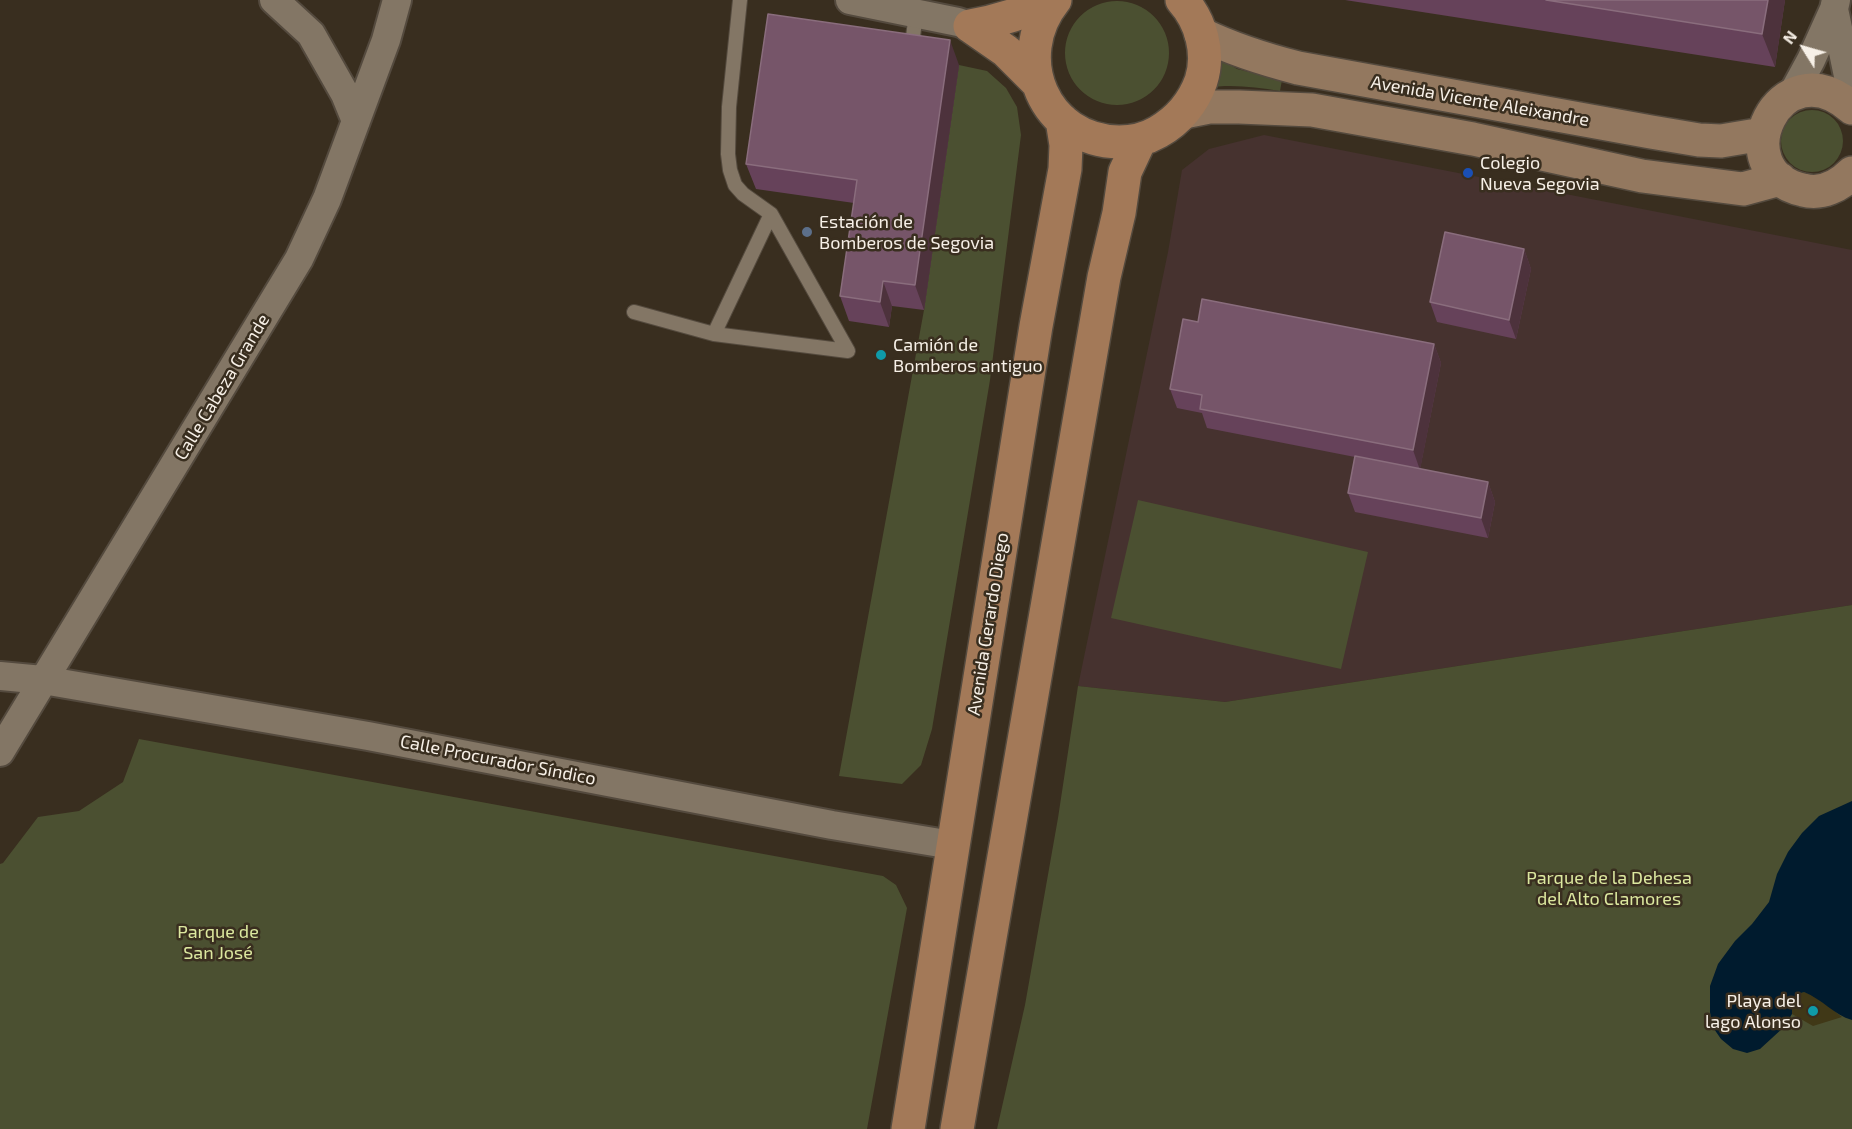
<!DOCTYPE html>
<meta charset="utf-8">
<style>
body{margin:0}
#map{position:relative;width:1852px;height:1129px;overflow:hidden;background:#392e1f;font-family:"Exo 2",sans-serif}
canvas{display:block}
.north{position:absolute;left:1774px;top:18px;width:60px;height:60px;-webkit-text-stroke:4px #392e1f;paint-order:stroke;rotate:307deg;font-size:16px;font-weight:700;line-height:24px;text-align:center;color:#f7f0e7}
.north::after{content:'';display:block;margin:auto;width:21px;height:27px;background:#f7f0e7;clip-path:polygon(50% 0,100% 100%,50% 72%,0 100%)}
</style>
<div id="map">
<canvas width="1852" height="1129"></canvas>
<div class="north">N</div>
</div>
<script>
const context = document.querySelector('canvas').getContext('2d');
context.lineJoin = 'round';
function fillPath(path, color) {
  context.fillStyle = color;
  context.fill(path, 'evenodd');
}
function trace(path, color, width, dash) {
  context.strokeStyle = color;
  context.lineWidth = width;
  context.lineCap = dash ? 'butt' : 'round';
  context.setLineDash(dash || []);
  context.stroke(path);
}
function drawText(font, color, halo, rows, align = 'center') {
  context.font = font + ' "Exo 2",sans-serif';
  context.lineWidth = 5;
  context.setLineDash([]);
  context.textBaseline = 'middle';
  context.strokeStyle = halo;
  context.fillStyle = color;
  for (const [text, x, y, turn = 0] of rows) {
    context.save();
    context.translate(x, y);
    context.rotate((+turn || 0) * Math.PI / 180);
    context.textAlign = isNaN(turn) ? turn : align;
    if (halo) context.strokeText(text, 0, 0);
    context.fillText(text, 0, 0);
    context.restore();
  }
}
fillPath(new Path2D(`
 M1264,135L1852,250V605L1225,702L1078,686L1168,252L1182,170L1209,149Z`), '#46322f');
fillPath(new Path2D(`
 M1065 53a52 52 0 1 1 104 0a52 52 0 1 1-104 0Z
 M1214,55L1237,69L1282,80L1280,91C1254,87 1231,84 1206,88Z
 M959,65L987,71L1006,88L1017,107L1021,135L990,380L932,729L921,765L902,784L839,776L924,310Z
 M1781 141a31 31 0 1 1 62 0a31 31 0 1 1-62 0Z
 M1138,500L1368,552L1341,669L1111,618Z
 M1852,605V1129H997L1025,1005L1058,818L1078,686L1225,702Z
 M139,739L883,876L896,885L907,908L867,1129H0V864L3,863L38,817L79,811L123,782Z`), '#4b5031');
fillPath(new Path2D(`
 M1804,992L1817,997L1842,1017L1813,1026L1792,1014V1000L1798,994Z`), '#403817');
fillPath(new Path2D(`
 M1852,801V1020C1834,1015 1822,999 1804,992L1798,994L1792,1000V1014L1784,1027L1760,1049L1747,1053L1733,1049L1721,1039L1712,1026L1710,1012V986L1718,964L1735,941L1752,924L1769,902L1777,874L1788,852L1802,833L1819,816Z`), '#001b2e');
const lane = new Path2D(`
 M911,53L916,13
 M634,312L714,334L848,351L771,214L743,194L735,185L730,170L728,154L729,107L740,0
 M714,334L771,214`);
const street = new Path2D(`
 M274,0L311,34L345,94L356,121
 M850,0L958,22L970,26
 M1834,9L1848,76L1852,104
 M1792,95L1811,60L1834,9L1836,0
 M0,676L43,680L368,736L832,825L952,845
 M0,752L299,259L327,199L386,40L397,0`);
const secondary = new Path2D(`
 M1201,34C1234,50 1263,59 1298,68L1651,132L1699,140L1721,141L1763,134
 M1852,108C1779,44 1721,172 1803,190C1822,195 1839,186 1852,173
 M1184,112L1209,107H1239L1312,110L1473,139L1642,176L1743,189L1780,179`);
const primary = new Path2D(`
 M1055,0C1009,57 1044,141 1119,142C1133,142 1146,139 1158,132C1179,120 1193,103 1201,81C1210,53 1201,21 1182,0
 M970,26L1006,51L1037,82
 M970,26C999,21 1024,13 1050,0
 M908,1129L1036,326L1065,169L1066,145L1062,120
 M957,1129L1104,277L1119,213L1125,172L1140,140`);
trace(lane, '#544a3e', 16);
trace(street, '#544a3e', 32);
trace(secondary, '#544a3e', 36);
trace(primary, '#544a3e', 36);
trace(lane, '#837665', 14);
trace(street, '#837665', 28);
trace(secondary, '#93785f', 33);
trace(primary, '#a37958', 33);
fillPath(new Path2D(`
 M1345,0H1785L1775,67Z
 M959,65L924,310L892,306L889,327L849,321L840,296L854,203L756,189L746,164Z
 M1524,249L1531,269L1516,339L1437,322L1430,302Z
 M1198,322L1434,344L1441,363L1420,469L1488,482L1495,502L1488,538L1355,512L1348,493L1355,457L1207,428L1202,413L1177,408L1170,389Z`), '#66425a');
fillPath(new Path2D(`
 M1768,0H1785L1775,67L1762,34Z
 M950,40L959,65L924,310L915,285Z
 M1524,249L1531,269L1516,339L1509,320Z
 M883,281L892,306L889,327L880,302Z
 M1434,344L1441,363L1420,470L1413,450Z
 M1488,482L1495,502L1488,538L1481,518Z`), '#4d323c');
const building = new Path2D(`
 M1546,0H1768L1762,34Z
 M768,14L950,40L915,285L883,281L880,302L840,296L857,180L746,164Z
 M1445,232L1524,249L1509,320L1430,302Z
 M1202,299L1434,344L1413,450L1200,409L1202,395L1170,389L1183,319L1198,322Z
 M1355,456L1488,482L1481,518L1348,493Z`);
fillPath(building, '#765569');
trace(building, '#8a6d7d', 1.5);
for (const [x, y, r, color] of [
 [1468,173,6,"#1a4fb4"],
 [807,232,6,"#5c6f8a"],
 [881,355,6,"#0f9aa8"],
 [1813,1011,6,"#0f9aa8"]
]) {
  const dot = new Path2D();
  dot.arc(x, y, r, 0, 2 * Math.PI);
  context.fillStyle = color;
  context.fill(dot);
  trace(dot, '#392e1f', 2);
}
drawText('18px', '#f7f0e7', '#392e1f', [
 ["Avenida Vicente Aleixandre",1480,101,10],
 ["Calle Cabeza Grande",222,387,-59],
 ["Avenida Gerardo Diego",988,624,-81],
 ["Calle Procurador Síndico",498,760,11]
]);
drawText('18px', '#f7f0e7', '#392e1f', [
 ["Colegio",1480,163],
 ["Nueva Segovia",1480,184],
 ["Estación de",819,222],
 ["Bomberos de Segovia",819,243],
 ["Camión de",893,345],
 ["Bomberos antiguo",893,366],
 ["Playa del",1801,1001,"right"],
 ["lago Alonso",1801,1022,"right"]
], 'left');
drawText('18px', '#dce89f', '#392e1f', [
 ["Parque de la Dehesa",1609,878],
 ["del Alto Clamores",1609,899],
 ["Parque de",218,932],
 ["San José",218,953]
]);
</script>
